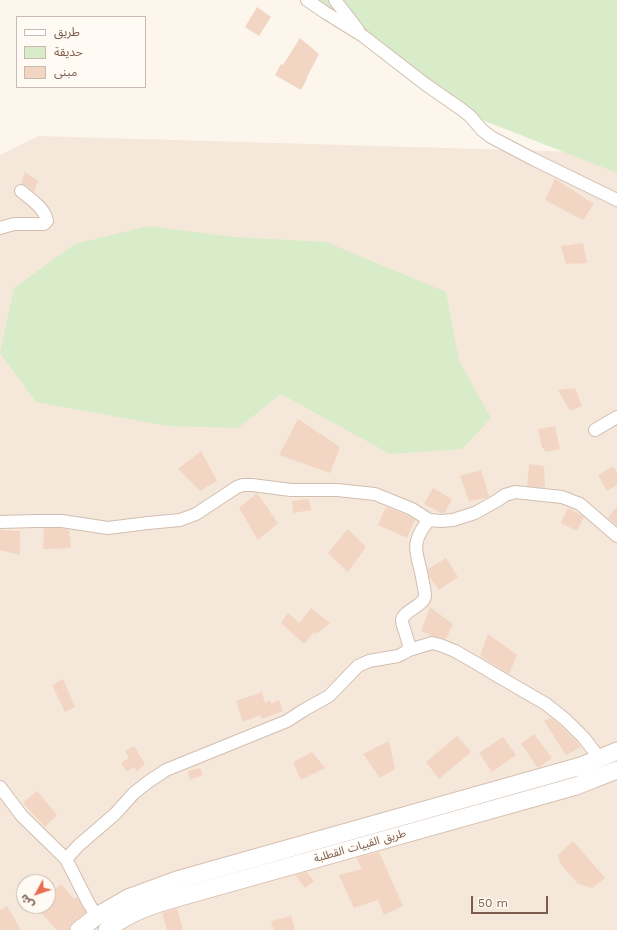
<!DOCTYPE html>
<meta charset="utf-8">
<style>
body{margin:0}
#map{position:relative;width:617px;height:930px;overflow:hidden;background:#fdf6ec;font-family:"Work Sans","Noto Sans Arabic",sans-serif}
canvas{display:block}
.legend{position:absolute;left:16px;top:16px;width:130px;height:72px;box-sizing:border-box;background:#fffaf3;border:1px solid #cabbb1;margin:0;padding:5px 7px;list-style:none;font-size:12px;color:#7a5c4d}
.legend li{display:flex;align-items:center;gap:8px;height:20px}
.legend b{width:20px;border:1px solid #cabbb1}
.north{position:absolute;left:16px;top:874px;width:40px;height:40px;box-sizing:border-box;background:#fffaf3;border:1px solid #cabbb1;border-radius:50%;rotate:230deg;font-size:11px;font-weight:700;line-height:16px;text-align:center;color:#7a5c4d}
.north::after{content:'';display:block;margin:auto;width:14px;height:18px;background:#e76f51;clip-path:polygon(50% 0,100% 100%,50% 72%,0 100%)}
.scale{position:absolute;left:471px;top:896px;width:77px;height:18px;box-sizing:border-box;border:2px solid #7a5c4d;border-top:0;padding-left:5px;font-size:12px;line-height:14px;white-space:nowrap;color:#7a5c4d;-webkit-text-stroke:3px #fffaf3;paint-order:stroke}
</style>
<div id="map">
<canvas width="617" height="930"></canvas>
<ul class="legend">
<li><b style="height:5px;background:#fff"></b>طريق</li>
<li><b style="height:11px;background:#d8ecc9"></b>حديقة</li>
<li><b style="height:11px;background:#f3d5c3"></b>مبنى</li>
</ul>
<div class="north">ش</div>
<div class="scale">50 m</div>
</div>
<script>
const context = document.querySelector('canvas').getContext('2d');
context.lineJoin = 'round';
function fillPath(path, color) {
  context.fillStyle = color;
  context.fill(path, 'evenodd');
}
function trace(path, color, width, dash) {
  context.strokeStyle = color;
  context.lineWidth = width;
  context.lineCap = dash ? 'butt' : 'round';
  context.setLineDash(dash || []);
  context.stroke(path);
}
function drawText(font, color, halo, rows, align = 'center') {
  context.font = font + ' "Work Sans","Noto Sans Arabic",sans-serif';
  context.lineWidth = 3;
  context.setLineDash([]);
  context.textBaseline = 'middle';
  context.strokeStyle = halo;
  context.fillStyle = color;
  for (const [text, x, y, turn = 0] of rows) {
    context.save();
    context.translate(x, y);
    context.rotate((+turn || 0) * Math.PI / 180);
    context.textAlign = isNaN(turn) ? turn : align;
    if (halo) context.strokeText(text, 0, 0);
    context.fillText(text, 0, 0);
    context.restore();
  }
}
fillPath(new Path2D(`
 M39,136L617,153V930H0V155ZM24,882H48V906H24Z`), '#f5e8da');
fillPath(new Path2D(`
 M313,0H617V173L467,114Z
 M148,226L234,237L326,242L446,292L459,361L491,418L462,449L390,454L281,394L238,428L168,426L36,402L0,353L14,288L75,244Z`), '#d8ecc9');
fillPath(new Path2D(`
 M257,7L271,17L259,36L245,27Z
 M300,38L319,54L306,79H307L301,90L275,75L281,64L283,65Z
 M25,172L38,181L34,192L26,185L21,184Z
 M555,179L594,204L583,220L545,200Z
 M583,243L587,263L566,264L561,246Z
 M575,388L582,406L570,411L558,390Z
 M298,419L340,447L330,473L279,455Z
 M555,426L560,449L545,452L544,448H542L538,429Z
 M201,451L217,481L200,491L178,469Z
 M529,464L544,466L545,488L527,486Z
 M613,466L617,472V485L607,491L598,475Z
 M481,470L489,496L486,498L469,501L460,476Z
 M433,488L452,499L445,513H441L424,504Z
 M257,493L278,523L258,540L239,508Z
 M309,499L311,510L293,513L292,501Z
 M617,506V526L608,518Z
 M386,507L409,516L415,520L407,538L378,525Z
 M568,508L581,515L584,517L577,531L561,523Z
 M44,528H61L69,530L71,548L43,549Z
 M348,529L366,547L348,572L328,553Z
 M0,530L20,531V555L0,550Z
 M446,558L458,577L439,590L429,576L428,569Z
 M430,607L453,624L446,639L432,636L421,631Z
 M311,608L330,623L316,634L314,632L304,644L281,623L288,613L299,623Z
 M488,634L517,655L509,674L480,656Z
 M63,679L75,707L65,712L52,685Z
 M262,692L265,703L270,700L271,704L279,700L283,711L262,719L260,715L243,722L236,701Z
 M551,718L561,726L581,747L566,755L544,721Z
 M534,734L552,758L538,768L521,744Z
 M457,736L471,752L439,779L426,762Z
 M503,737L516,755L492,772L479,753Z
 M389,741L395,769L380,778L363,754Z
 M134,746L145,764L137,771L134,767L127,772L121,763L129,758L125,751Z
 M312,752L325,768L301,780L293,762Z
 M200,768L203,775L190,780L188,771Z
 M37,791L57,815L45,827L23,803Z
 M573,841L605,878L592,888L578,884L560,863L558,855Z
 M379,852L403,906L384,915L378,900L354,908L339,875L362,869L356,858Z
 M307,872L314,881L305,888L295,875Z
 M61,884L74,899L77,897L86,912L73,922L70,926L69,930H57L35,906H48V896Z
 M7,906L21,930H0V910Z
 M177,908L183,930H167L162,913Z
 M291,916L295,930H274L271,921Z`), '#f3d5c3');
const minor = new Path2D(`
 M307,0L326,13L363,36L425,84L461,109L470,116L482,130L491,137L533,159L617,200
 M335,0L358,30
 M0,228L14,224H44L47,221C45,208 30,199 21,191
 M595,430L617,417
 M429,520C407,546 419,554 423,583C424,587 425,592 425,596C424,606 404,610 402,620C402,625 405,630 406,635C408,640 409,645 409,650L432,643L440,645L455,651L476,663L496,675L546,704L566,720L584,738L600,759
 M0,522L36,521H62L108,528L148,523L180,520L196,514L237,487L243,485H252L291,490H337L375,494L412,509L429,520L441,521L453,520L475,513L498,500L505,495L515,492L562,497L580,504L617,536
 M0,787L22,816L66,859L89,904L97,916
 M66,859L79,845L115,814L134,793L148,782L166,770L287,721L304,710L329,696L358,666L369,661L398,656L402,654L409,650`);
const secondary = new Path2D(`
 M79,930L97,916L128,898L177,880L581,766L617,751
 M107,930C126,914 149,906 173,899L576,786L617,770`);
trace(minor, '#d1beb0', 14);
trace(secondary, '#d6c0b0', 19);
trace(minor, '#fff', 12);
trace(secondary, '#fff', 17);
drawText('11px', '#7a5c4d', '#fffaf3', [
 ["طريق القبيات القطلبة",360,846,-16]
]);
</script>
